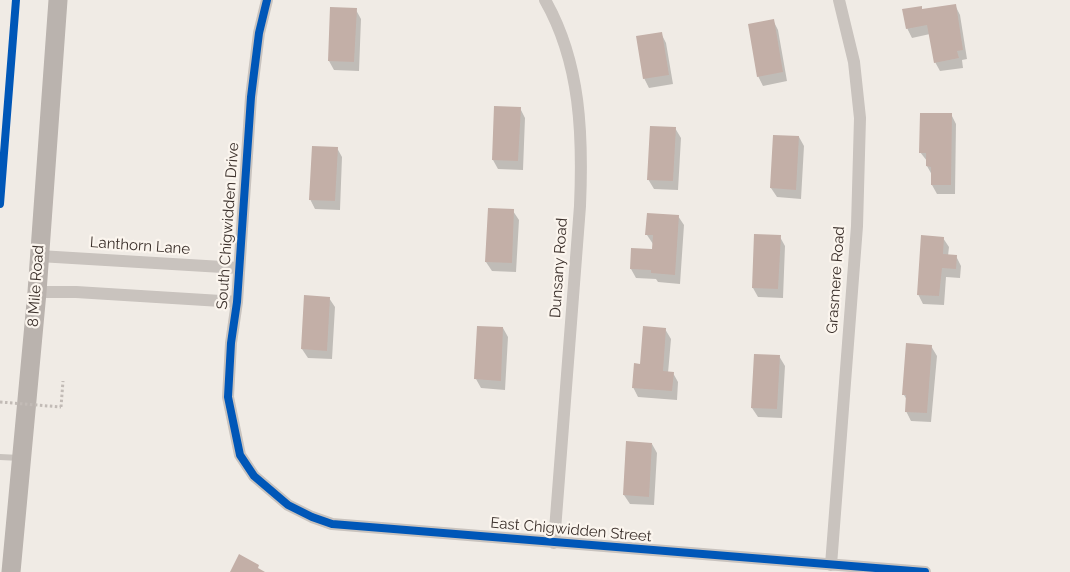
<!DOCTYPE html>
<style>
body{margin:0}
canvas{display:block;background:#f0ebe5}
</style>
<canvas width="1070" height="572"></canvas>
<script>
const context = document.querySelector('canvas').getContext('2d');
context.lineJoin = 'round';
function fillPath(path, color) {
  context.fillStyle = color;
  context.fill(path, 'evenodd');
}
function trace(path, color, width, dash) {
  context.strokeStyle = color;
  context.lineWidth = width;
  context.lineCap = dash ? 'butt' : 'round';
  context.setLineDash(dash || []);
  context.stroke(path);
}
function drawText(font, color, halo, rows, align = 'center') {
  context.font = font + ' Raleway,sans-serif';
  context.lineWidth = 4.5;
  context.setLineDash([]);
  context.textBaseline = 'middle';
  context.strokeStyle = halo;
  context.fillStyle = color;
  for (const [text, x, y, turn = 0] of rows) {
    context.save();
    context.translate(x, y);
    context.rotate((+turn || 0) * Math.PI / 180);
    context.textAlign = isNaN(turn) ? turn : align;
    if (halo) context.strokeText(text, 0, 0);
    context.fillText(text, 0, 0);
    context.restore();
  }
}
fillPath(new Path2D(`
 M955,5L960,15L967,59L962,60L963,68L940,71L935,62L930,34L912,38L907,28L923,11Z
 M356,10L361,19L359,71L334,70L329,61Z
 M773,20L778,30L787,81L763,86L758,76Z
 M661,33L666,43L673,84L649,88L644,78Z
 M520,108L525,118L523,170L498,169L493,160Z
 M951,114L956,124L955,194H937L932,185V175L927,166V161L920,152Z
 M675,128L681,138L678,190L654,189L648,179Z
 M774,136L799,137L804,146L801,199L777,197L771,188Z
 M337,148L342,157L340,210L315,209L310,199Z
 M513,211L519,220L516,272L492,271L486,262Z
 M678,216L684,225L680,284L658,282L656,279L636,278L631,269L653,250V244L647,235Z
 M780,237L785,246L783,298L758,297L753,288Z
 M943,238L949,247L948,256H956L961,266L960,278L946,277L944,305L923,304L918,294Z
 M329,298L335,307L332,359L308,358L302,349Z
 M478,327L503,328L508,337L505,390L481,388L476,379Z
 M665,329L671,339L668,373H673L678,382L677,400L638,397L633,387L641,365Z
 M931,346L937,356L931,422L911,421L906,411L907,400L904,395Z
 M779,356L785,366L782,418L758,417L752,408Z
 M652,444L657,453L654,505L630,504L624,495Z`), '#0003');
fillPath(new Path2D(`
 M956,4L963,50L957,51L959,58L934,63L927,25L906,29L902,9L922,6V9Z
 M330,7L357,8L354,62L328,61Z
 M774,19L783,72L757,77L748,24Z
 M662,32L669,75L643,79L636,36Z
 M494,106L521,107L518,161L492,160Z
 M920,113H952L951,185H931V167L926,166V153H919Z
 M650,126L676,127L673,181L647,180Z
 M773,135L799,136L796,190L770,188Z
 M312,146L338,147L335,201L309,200Z
 M488,208L514,209L512,263L485,262Z
 M647,213L679,215L675,275L651,273V270L630,269L631,248L652,249L653,235H645Z
 M754,234L781,235L778,289L752,288Z
 M921,235L944,237L943,254L957,255L956,269L942,268L939,296L917,295Z
 M304,295L330,297L327,351L301,349Z
 M477,326L503,327L501,381L474,379Z
 M643,326L666,328L663,371L674,372L672,391L632,388L634,363L640,364Z
 M906,343L932,345L927,413L905,412L906,395H902Z
 M754,354L780,355L777,409L751,408Z
 M626,441L652,443L649,497L623,495Z
 M239,554L259,565L258,568L265,572H230Z`), '#c3afa7');
trace(new Path2D(`
 M61,407L63,381`), '#c2bbb6', 3, [2.5, 2.5]);
trace(new Path2D(`
 M0,457L20,458`), '#c9c3be', 6);
trace(new Path2D(`
 M267,0L259,33L251,97L237,302L231,343L228,397L240,455L254,476L288,505L312,517L332,524L925,572
 M545,0C581,63 583,136 580,206L554,543
 M39,256L239,268
 M37,292H76L237,302
 M831,565L857,226L860,118L854,62L839,0`), '#c9c3be', 12);
trace(new Path2D(`
 M11,572L37,292L58,0`), '#bab3ae', 19);
trace(new Path2D(`
 M0,402L61,407`), '#c2bbb6', 3, [2.5, 2.5]);
trace(new Path2D(`
 M267,0L259,33L251,97L237,302L231,343L228,397L240,455L254,476L288,505L312,517L332,524L925,572
 M0,204L16,0`), '#0057b8', 8);
drawText('15px', '#3b302b', '#fbf5ee', [
 ["South Chigwidden Drive",228,226,-86],
 ["Lanthorn Lane",140,246,4],
 ["Dunsany Road",559,268,-86],
 ["Grasmere Road",836,280,-86],
 ["8 Mile Road",36,286,-86],
 ["East Chigwidden Street",571,530,5]
]);
</script>
